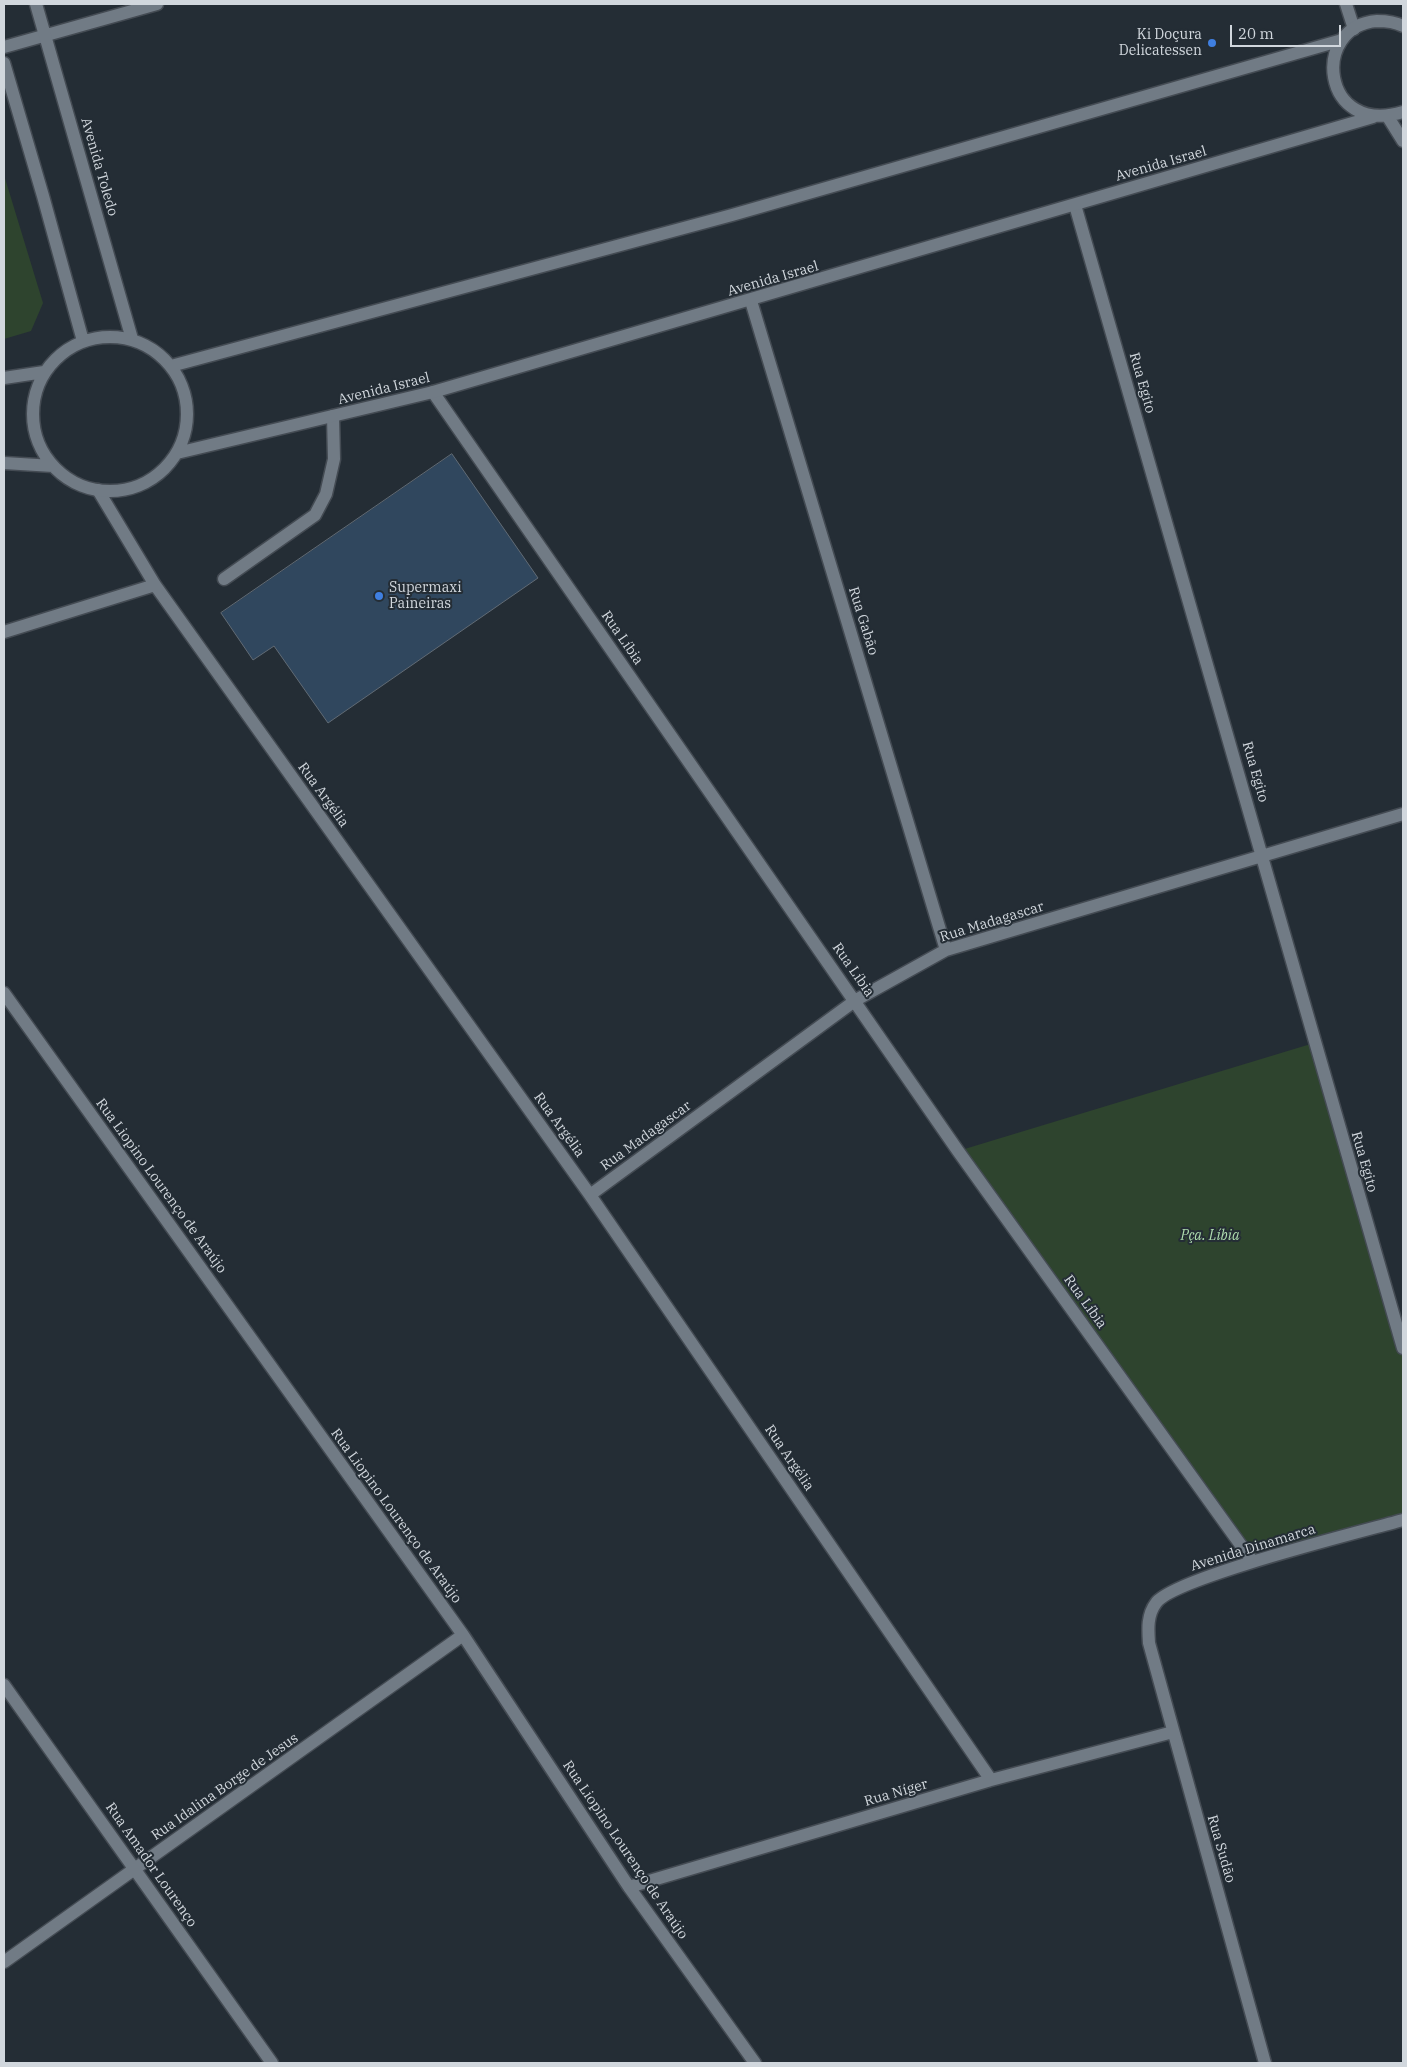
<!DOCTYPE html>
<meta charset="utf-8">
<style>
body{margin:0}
#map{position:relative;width:1407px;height:2067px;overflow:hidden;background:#242d35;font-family:"IBM Plex Serif",serif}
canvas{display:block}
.frame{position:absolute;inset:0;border:5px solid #d1d7dd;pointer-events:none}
.scale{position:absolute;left:1230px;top:25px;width:111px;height:22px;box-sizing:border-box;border:2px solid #d1d7dd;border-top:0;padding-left:6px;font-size:15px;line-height:18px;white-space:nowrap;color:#d1d7dd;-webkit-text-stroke:4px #242d35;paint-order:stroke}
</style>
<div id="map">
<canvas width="1407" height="2067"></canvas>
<div class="frame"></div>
<div class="scale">20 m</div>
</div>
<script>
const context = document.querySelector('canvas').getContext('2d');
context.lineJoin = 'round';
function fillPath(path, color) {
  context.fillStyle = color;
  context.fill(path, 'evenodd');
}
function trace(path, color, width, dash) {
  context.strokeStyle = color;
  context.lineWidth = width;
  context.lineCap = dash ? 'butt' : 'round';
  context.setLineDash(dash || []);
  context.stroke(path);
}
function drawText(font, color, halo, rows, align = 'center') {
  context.font = font + ' "IBM Plex Serif",serif';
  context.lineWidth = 4;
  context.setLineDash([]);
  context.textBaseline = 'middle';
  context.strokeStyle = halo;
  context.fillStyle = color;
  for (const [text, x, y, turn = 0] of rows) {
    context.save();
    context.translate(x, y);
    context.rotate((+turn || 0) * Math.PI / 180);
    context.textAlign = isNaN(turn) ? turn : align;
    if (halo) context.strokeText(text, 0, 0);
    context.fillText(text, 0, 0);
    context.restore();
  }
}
fillPath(new Path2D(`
 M4,175L43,303L31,331L4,339Z
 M1314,1043L1403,1348V1520L1253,1562L958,1151Z`), '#2e442e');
const building = new Path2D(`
 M452,454L538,578L328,723L274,646L253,660L221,613Z`);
fillPath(building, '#30475e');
trace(building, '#616b75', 1);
const service = new Path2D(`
 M224,579L315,515L326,494L334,459L333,416`);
const minor = new Path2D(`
 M1346,4L1354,29
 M4,47L157,4
 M1075,205L1403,1348
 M751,301L946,950
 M433,392L958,1151L1253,1562
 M98,490L155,585L590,1195L991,1780
 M4,632L155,585
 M4,993L463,1635L629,1887L755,2063
 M590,1195L856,1000L946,950L1403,814
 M4,1685L272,2063
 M629,1887L991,1780L1173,1732
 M4,1962L463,1635
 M1265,2063L1149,1643C1148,1629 1147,1615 1156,1603C1173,1578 1364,1531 1403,1520`);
const tertiary = new Path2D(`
 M36,4L132,339
 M1403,26C1395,22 1386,21 1377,21C1310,26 1321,137 1403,112
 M4,63L43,196L83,341
 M1388,117L1403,141
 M33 414a77 77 0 1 1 154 0a77 77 0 1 1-154 0Z
 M171,366L732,215L1342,40
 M4,378L44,372
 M177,453L433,392L1373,117
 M4,463L53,466`);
trace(service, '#444b53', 15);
trace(minor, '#444b53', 15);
trace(tertiary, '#444b53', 15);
trace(service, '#717b85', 12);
trace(minor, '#717b85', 12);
trace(tertiary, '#717b85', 12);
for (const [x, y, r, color] of [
 [1212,43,5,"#3f7fe0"],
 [379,596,5,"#3f7fe0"]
]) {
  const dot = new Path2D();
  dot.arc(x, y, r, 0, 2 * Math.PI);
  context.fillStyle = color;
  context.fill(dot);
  trace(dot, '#242d35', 2);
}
drawText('14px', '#d1d7dd', '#242d35', [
 ["Ki Doçura",1202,35],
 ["Delicatessen",1202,51],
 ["Supermaxi",389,588,"left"],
 ["Paineiras",389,604,"left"]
], 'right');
drawText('14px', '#d1d7dd', '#242d35', [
 ["Avenida Israel",1161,164,-16],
 ["Avenida Toledo",99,167,74],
 ["Avenida Israel",773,279,-16],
 ["Rua Egito",1142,383,74],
 ["Avenida Israel",384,389,-14],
 ["Rua Gabão",863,621,73],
 ["Rua Líbia",622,638,55],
 ["Rua Egito",1255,772,74],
 ["Rua Argélia",323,795,54],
 ["Rua Madagascar",992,922,-17],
 ["Rua Líbia",853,970,55],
 ["Rua Argélia",559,1125,54],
 ["Rua Madagascar",646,1136,-36],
 ["Rua Egito",1364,1162,74],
 ["Rua Liopino Lourenço de Araújo",161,1186,54],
 ["Rua Líbia",1085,1302,54],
 ["Rua Argélia",789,1458,56],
 ["Rua Liopino Lourenço de Araújo",396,1516,54],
 ["Avenida Dinamarca",1253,1548,-17],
 ["Rua Idalina Borge de Jesus",225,1787,-35],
 ["Rua Níger",896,1793,-16],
 ["Rua Sudão",1221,1849,74],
 ["Rua Liopino Lourenço de Araújo",625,1850,56],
 ["Rua Amador Lourenço",151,1865,55]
]);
drawText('italic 14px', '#afddaf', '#242d35', [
 ["Pça. Líbia",1210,1236]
]);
</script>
